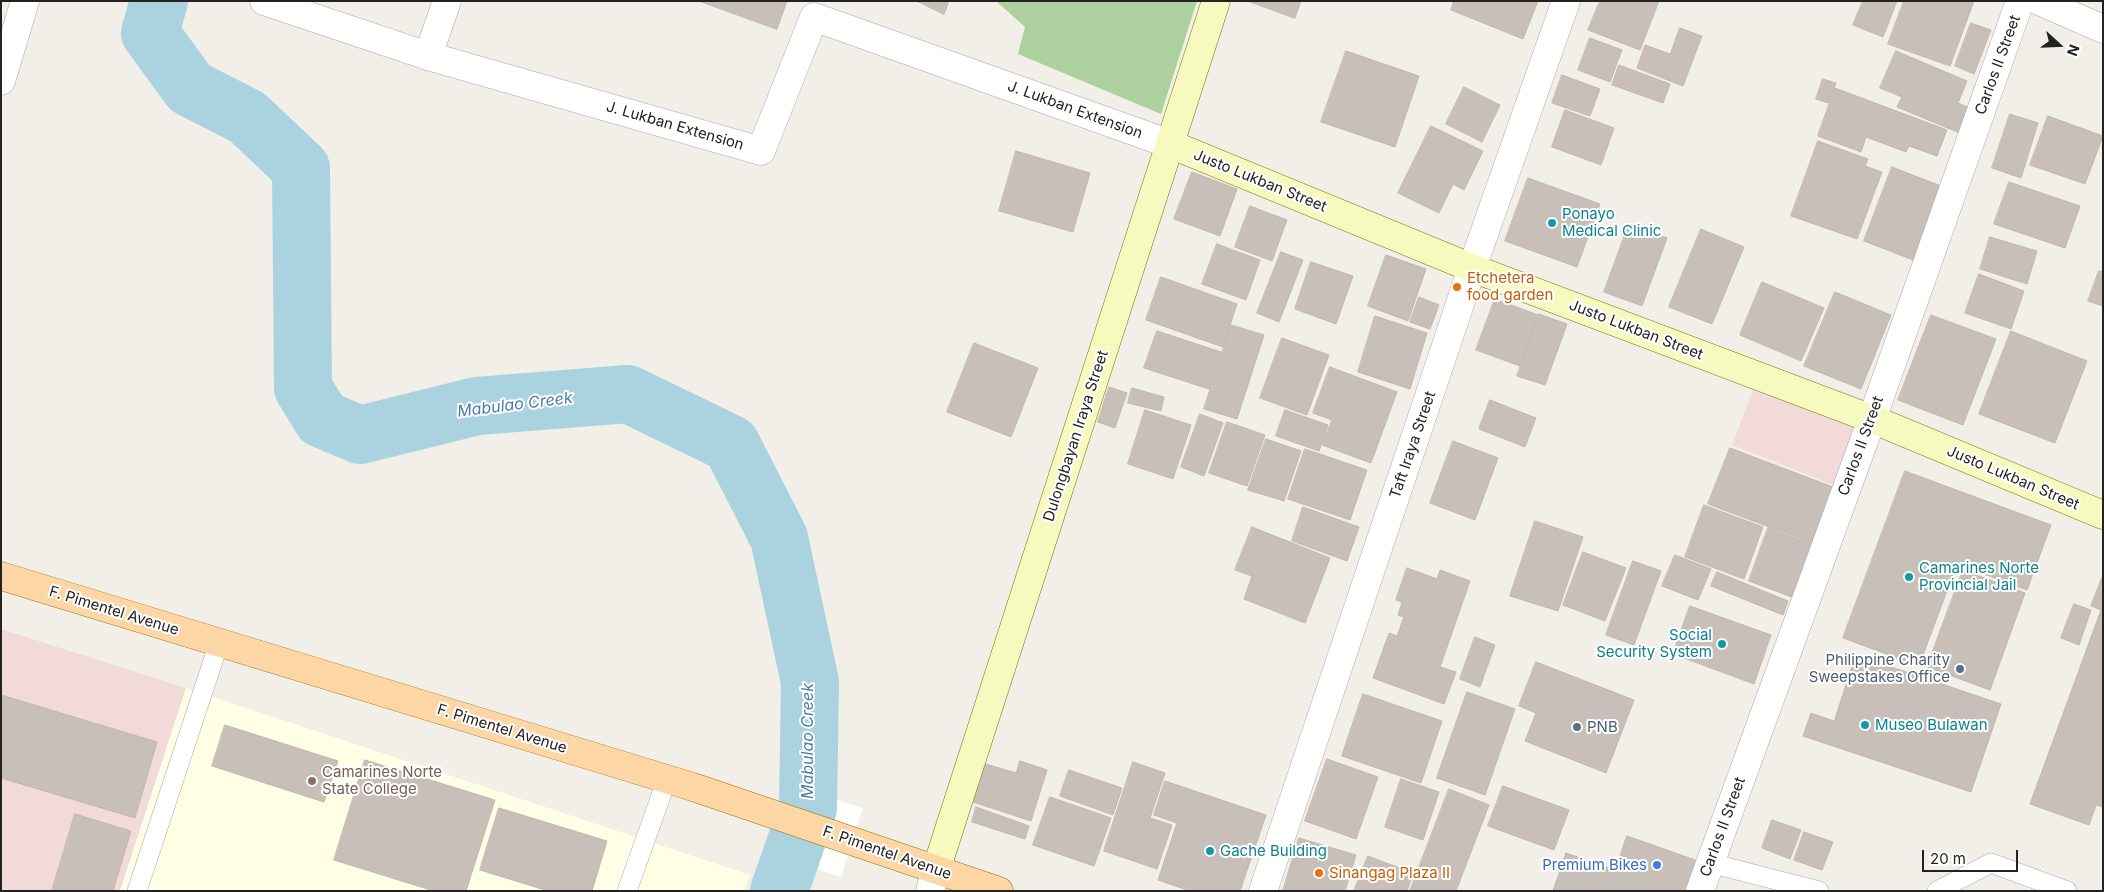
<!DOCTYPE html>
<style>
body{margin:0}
#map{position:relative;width:2104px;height:892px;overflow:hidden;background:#f2efe9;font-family:Inter,sans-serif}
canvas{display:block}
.frame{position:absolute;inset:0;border:2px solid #222;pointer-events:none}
.north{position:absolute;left:2034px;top:20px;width:50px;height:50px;-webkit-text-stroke:4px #fff;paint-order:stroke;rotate:110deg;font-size:14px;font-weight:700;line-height:20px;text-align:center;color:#222}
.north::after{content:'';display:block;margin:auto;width:18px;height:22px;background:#222;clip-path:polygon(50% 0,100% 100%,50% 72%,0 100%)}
.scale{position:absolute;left:1922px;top:850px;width:96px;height:22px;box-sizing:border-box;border:2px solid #222;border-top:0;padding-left:6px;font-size:15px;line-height:18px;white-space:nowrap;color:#222;-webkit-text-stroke:4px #fff;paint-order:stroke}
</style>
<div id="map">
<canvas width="2104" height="892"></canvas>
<div class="frame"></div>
<div class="north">N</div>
<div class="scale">20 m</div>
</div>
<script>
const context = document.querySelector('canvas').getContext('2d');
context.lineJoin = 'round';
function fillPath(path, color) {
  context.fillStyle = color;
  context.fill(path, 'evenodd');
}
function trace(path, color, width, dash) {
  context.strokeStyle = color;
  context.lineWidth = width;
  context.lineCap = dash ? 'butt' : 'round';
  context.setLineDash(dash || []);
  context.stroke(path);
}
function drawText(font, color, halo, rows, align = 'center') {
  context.font = font + ' Inter,sans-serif';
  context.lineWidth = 4;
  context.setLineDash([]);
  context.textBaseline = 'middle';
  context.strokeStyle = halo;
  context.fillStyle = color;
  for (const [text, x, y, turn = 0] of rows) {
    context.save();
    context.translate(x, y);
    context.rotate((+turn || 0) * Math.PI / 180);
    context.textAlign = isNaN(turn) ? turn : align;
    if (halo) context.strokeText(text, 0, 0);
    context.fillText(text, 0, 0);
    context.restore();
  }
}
fillPath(new Path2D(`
 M1756,382L1863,424L1838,487L1732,445Z
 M1,629L186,688L120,891H1Z`), '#f2dad9');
fillPath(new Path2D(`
 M186,688L750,875L744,891H120Z`), '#ffffe5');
fillPath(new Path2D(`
 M996,1H1197L1161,114L1018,54L1025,27Z`), '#add19e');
fillPath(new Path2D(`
 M803,789L863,808L841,877L782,858Z`), '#fff');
trace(new Path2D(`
 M159,1L150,33L190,88L247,117L301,168L303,388L322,419L360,435L477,406L628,394L731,444L779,538L810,682L808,808L779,891`), '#aad3df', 58);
const building = new Path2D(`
 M699,1H787L777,29Z
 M917,1H949L944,14Z
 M1248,1H1301L1295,18Z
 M1454,1H1538L1523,39L1451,10Z
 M1600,1H1659L1640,50L1588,30Z
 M1863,1H1897L1883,37L1853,25Z
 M1904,1H1974L1950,66L1888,44Z
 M1971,23L1991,30L1974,74L1955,66Z
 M1680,28L1702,36L1683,86L1637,68L1645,45L1670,54Z
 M1590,38L1622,50L1610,82L1578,70Z
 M1346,51L1419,76L1395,147L1321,122Z
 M1896,51L1967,81L1958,103L1972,109L1962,134L1897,107L1902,97L1880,88Z
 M1619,65L1670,84L1663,103L1612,85Z
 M1562,75L1600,89L1590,116L1552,103Z
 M1823,79L1836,83L1828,103L1816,99Z
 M1464,87L1500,105L1482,142L1446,124Z
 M1835,88L1947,130L1937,156L1909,146L1906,152L1866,137L1861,152L1818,136Z
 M1565,110L1614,128L1601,165L1552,147Z
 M2010,114L2038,123L2021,178L1992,168Z
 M2048,116L2103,136L2085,184L2030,165Z
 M1431,126L1483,151L1464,190L1453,184L1439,213L1398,193Z
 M1818,141L1868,159L1865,166L1882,172L1857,239L1791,216Z
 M1016,151L1090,173L1073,232L999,211Z
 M1892,167L1941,186L1913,260L1864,241Z
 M1192,172L1237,189L1220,236L1174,219Z
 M1528,178L1600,204L1577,267L1505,241Z
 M2009,182L2080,206L2065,248L1994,224Z
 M1250,206L1287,220L1272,261L1235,247Z
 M1629,224L1667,238L1642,306L1604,292Z
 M1701,229L1744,247L1712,324L1669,307Z
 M1990,237L2037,251L2027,284L1980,269Z
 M1217,244L1260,260L1246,300L1202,284Z
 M1281,252L1303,260L1279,322L1257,313Z
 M1386,255L1426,269L1408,321L1368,306Z
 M1311,262L1353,276L1336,324L1295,309Z
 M2099,271L2103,272V306L2088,301Z
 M1979,274L2024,291L2011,329L1965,313Z
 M1161,277L1237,304L1223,347L1146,320Z
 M1762,282L1824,308L1801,361L1740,335Z
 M1835,292L1891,315L1861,389L1804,366Z
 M1419,297L1439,305L1430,329L1410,322Z
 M1495,299L1538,315L1520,366L1476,350Z
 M1539,314L1567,324L1545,385L1517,376Z
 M1931,315L1996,339L1963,425L1898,400Z
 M1375,316L1427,333L1410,389L1358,372Z
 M1231,325L1264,335L1237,419L1204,409Z
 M1157,331L1221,352L1209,389L1144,368Z
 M2011,331L2087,361L2055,443L1979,414Z
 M1282,338L1329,355L1307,415L1260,398Z
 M974,343L1038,368L1011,437L947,412Z
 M1330,367L1397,392L1371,463L1322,445L1332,420L1313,413Z
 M1109,387L1127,393L1115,428L1098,422Z
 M1132,388L1164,397L1161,411L1128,403Z
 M1490,400L1536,418L1525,447L1479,429Z
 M1145,410L1191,425L1173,479L1128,464Z
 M1285,410L1328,425L1319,451L1276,436Z
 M1200,414L1223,423L1204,476L1181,467Z
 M1227,422L1265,435L1247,486L1209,473Z
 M1266,439L1301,451L1284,501L1248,490Z
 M1453,441L1498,458L1475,520L1430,503Z
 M1730,448L1838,489L1817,545L1708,504Z
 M1305,449L1367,470L1350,520L1288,499Z
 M1905,471L2051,525L2027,590L1957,564L1919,666L1843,638Z
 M1704,505L1763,527L1744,579L1685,557Z
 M1303,507L1359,527L1347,561L1292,541Z
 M1535,521L1583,537L1558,611L1510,596Z
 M1252,527L1330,558L1305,623L1244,599L1252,576L1235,570Z
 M1768,528L1816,546L1797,599L1749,581Z
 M1583,552L1626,568L1605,621L1563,605Z
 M1675,555L1711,569L1698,600L1662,586Z
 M1633,561L1661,571L1634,645L1606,635Z
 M1407,568L1437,579L1440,570L1470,581L1440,667L1456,672L1444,704L1373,678L1389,633L1397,636L1404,617L1398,615L1402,602L1396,600Z
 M1963,570L2025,593L1990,690L1927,667Z
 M1717,572L1788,601L1783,615L1711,586Z
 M2103,575V807L2096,805L2089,825L2030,804L2101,610L2091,606Z
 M2074,604L2091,610L2079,645L2061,638Z
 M1690,606L1771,635L1754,684L1673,654Z
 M1475,637L1495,645L1480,687L1460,679Z
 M1856,655L2001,704L1971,792L1803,736L1811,713L1834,721Z
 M1536,662L1634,700L1606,773L1525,741L1536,713L1519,706Z
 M1467,692L1515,709L1485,795L1437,778Z
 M1363,694L1442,721L1421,783L1342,756Z
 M1,695L157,742L135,818L1,778Z
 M225,725L338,761L324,802L212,766Z
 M1327,759L1378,777L1356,839L1305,821Z
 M365,760L495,800L466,891H434L334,860Z
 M1020,761L1047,770L1031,821L967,800L979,762L1016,773Z
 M1133,762L1165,773L1150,818L1172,825L1157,869L1104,851Z
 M1069,770L1122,788L1113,815L1060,796Z
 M1401,779L1439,792L1423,840L1385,827Z
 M1165,781L1266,815L1240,891H1190L1158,880L1177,823L1154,815Z
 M1503,786L1569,810L1554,850L1488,826Z
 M1449,789L1489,805L1456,891H1410Z
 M1050,797L1111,818L1094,866L1033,845Z
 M976,807L1029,826L1025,839L972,822Z
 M499,808L607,841L592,891H548L480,870Z
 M75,814L131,831L113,891H52Z
 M1772,820L1801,830L1790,859L1762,848Z
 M1804,832L1833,842L1822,870L1794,860Z
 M1627,836L1698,861L1688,891H1553L1566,853L1615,870Z
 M1299,838L1356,855L1345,891H1283Z
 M1368,856L1413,873L1407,891H1354Z`);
fillPath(building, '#c7bfb8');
trace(building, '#c4b6ab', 1);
const service = new Path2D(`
 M1710,863L1819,891
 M137,891L219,643
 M627,891L667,779
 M1937,891L1991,863L2067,891`);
const minor = new Path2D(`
 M2039,1L2103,29
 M428,56L447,1
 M1,81L25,1
 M1263,891L1472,268L1566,1`);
const tertiary = new Path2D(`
 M264,1L428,56L761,151L814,17L1170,144
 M930,891L936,870
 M1700,891L1872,419L2020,1`);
const secondary = new Path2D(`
 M1170,144L1472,268L1872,419L2103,515
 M936,870L1216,1`);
const primary = new Path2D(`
 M1,576L693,787L999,891`);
trace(service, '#a9a9a9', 20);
trace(minor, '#a9a9a9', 29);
trace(tertiary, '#a9a9a9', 29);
trace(secondary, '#707d05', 29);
trace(primary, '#a06b00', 29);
trace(service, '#fff', 19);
trace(minor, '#fff', 28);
trace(tertiary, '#fff', 28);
trace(secondary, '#f7fabf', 28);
trace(primary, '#fcd6a4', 28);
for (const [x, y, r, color] of [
 [1552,223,5,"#0f9aa8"],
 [1457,287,5,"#e8710a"],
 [1909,577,5,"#0f9aa8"],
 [1722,644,5,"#0f9aa8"],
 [1960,669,5,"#5c6f8a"],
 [1865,725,5,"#0f9aa8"],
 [1577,727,5,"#5c6f8a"],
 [312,781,5,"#8d6e63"],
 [1210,851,5,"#0f9aa8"],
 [1657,865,5,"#3f7fe0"],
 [1319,873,5,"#e8710a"]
]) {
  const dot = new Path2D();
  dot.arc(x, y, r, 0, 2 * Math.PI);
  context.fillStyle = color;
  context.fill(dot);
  trace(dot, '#fff', 2);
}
drawText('15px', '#222', '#fff', [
 ["Carlos II Street",1998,65,-70],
 ["J. Lukban Extension",1075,110,20],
 ["J. Lukban Extension",675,126,16],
 ["Justo Lukban Street",1260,181,22],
 ["Justo Lukban Street",1636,330,21],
 ["Dulongbayan Iraya Street",1076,436,-72],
 ["Taft Iraya Street",1413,445,-71],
 ["Carlos II Street",1861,446,-70],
 ["Justo Lukban Street",2013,478,23],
 ["F. Pimentel Avenue",114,611,17],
 ["F. Pimentel Avenue",502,729,17],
 ["Carlos II Street",1723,827,-70],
 ["F. Pimentel Avenue",887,853,19]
]);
drawText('15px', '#0d838f', '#fff', [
 ["Ponayo",1562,214],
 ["Medical Clinic",1562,231],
 ["Camarines Norte",1919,568],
 ["Provincial Jail",1919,585],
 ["Social",1712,635,"right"],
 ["Security System",1712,652,"right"],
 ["Museo Bulawan",1875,725],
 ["Gache Building",1220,851]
], 'left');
drawText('15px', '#c56008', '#fff', [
 ["Etchetera",1467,278],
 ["food garden",1467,295],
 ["Sinangag Plaza II",1329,873]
], 'left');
drawText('15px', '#4e5e75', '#fff', [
 ["Philippine Charity",1950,660],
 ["Sweepstakes Office",1950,677],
 ["PNB",1587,727,"left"]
], 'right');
drawText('15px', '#785e54', '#fff', [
 ["Camarines Norte",322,772],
 ["State College",322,789]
], 'left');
drawText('15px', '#366cbe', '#fff', [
 ["Premium Bikes",1647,865]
], 'right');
drawText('italic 16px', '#4a7aab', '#fff', [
 ["Mabulao Creek",515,405,-7],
 ["Mabulao Creek",808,741,-90]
]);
</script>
